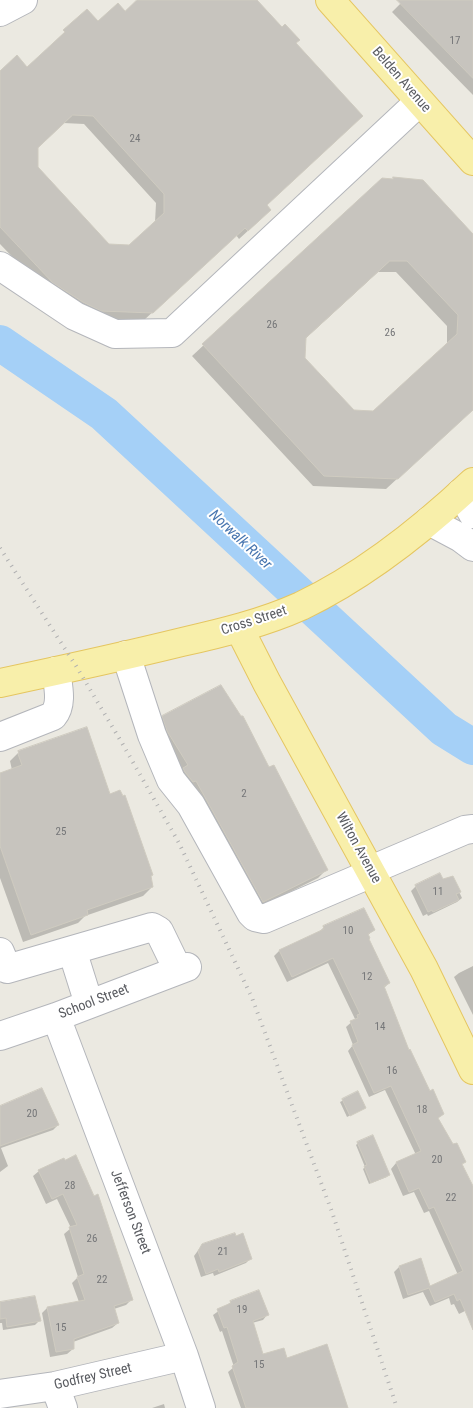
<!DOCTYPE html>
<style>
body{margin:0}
canvas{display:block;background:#ebe9e1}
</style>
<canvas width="473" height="1408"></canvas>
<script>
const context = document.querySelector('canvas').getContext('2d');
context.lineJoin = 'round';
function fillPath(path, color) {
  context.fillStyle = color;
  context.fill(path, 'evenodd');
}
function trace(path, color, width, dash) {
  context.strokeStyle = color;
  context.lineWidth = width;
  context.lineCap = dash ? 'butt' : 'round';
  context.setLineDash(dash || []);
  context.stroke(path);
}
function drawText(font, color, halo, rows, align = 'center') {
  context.font = font + ' "Roboto Condensed",sans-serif';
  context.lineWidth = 4;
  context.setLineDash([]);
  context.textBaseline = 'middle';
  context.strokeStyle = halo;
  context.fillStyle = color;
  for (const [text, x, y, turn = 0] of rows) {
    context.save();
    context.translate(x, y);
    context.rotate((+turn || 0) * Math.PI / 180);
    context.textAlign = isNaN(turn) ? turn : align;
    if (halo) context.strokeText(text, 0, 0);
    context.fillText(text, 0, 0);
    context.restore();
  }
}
fillPath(new Path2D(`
 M139,0H255L295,44L265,206L261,219L239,239L236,235L143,321L92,319L45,291L0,244V73L27,69L87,10L98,23L125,13ZM63,123L84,124L156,203L155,222L129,246H108L36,167L37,148Z
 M404,0H473V95L392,12Z
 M382,180L473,236V409L386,489L313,486L192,356ZM378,272H396L447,326V346L374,412L354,411L304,358L305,339Z
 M163,717L269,769L327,869L318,878L254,910L154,726Z
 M19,752L109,795L152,887L143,896L85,916L78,923L23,942L0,878V774L12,770L10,761Z
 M452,877L462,898L457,902L428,916L427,914L423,916L411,891L416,886Z
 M324,927L374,930L368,935V939L389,983L383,989L408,1051L429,1093L443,1113L437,1119L473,1189V1318L469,1309L459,1314L454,1304L451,1305L449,1298L430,1306L423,1292L403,1299L394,1272L399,1267L429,1288L458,1275L429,1211L424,1213L414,1192L403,1196L391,1169L396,1163L416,1155L385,1090L369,1097L348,1051L353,1045L346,1027L355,1019L328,963L287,982L274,956L279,951L318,933Z
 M473,966V1015L454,977L459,973Z
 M358,1093L365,1108L347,1117L340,1102Z
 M0,1119L58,1125L53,1130L1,1148L8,1166L0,1172Z
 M358,1143L389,1174L387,1177L369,1184L363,1169L365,1167L356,1145Z
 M64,1159L132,1299L126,1305L114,1309L118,1323L112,1328L73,1342V1349L67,1354L50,1357L42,1313L47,1308L79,1302L72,1283L78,1277L64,1234L71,1228L57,1199L46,1204L33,1176L39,1171Z
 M202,1245L250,1259L246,1263L214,1276L213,1273L201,1277L194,1256Z
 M0,1302L39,1321L35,1325L3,1330L2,1323H0Z
 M231,1302L267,1315L263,1320L252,1323L262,1356L286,1359L347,1408H241L228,1372L234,1367L222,1331L220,1332L213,1315Z
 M164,1404L165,1408H152Z`), '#0003');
trace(new Path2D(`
 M0,343L104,414L444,729L473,747`), '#a5d0f7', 36);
const building = new Path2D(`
 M137,0H257L282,27L285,24L300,40L296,43L363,116L267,205L271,210L248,231L245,228L153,313L101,311L83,302L53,283L0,227V71L17,55L27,67L65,32L63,30L87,9L98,21L118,3L125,11ZM73,115L93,116L164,194V213L129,245L109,244L38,167V148Z
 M397,0H473V78Z
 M393,177L423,180L473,234V410L398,479L324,476L202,344L382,178L393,179ZM390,261H407L458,315L457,334L373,411L354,410L305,358L306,338Z
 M221,685L241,716H243L269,767L274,765L328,870L263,902L196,781L193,782L185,772L183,768L188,765L167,731L162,716Z
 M87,727L110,794L120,790L123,796L125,795L153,875L151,876L153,887L87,910L88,915L31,935L0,846V773L22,765L18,754L19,753L18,751Z
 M440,873L443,879L453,876L461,892L456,894L459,900L433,912L432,910L428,912L415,885Z
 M364,908L375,930L368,934L370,938L369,939L390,983L384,986L409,1050L410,1049L430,1091L433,1089L444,1114L438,1118L453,1144L457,1143L466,1162L462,1164L473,1186V1330L460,1299L457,1301L454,1294L435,1302L429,1288L408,1295L399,1266L421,1258L430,1286L463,1271L434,1207L429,1209L419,1188L409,1192L396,1162L421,1151L391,1086L374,1093L352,1045L358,1042L350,1021L358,1018L357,1015L360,1014L333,958L292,977L279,950L324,929L323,926Z
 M42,1088L59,1125L0,1146V1106Z
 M358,1091L366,1108L350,1116L342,1099Z
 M373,1135L390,1175L371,1183L364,1166L367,1165L357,1142Z
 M76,1155L94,1196L98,1194L133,1300L114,1306L119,1323L74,1339V1349L56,1352L47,1307L85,1300L77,1277L84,1274L69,1227L77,1225L63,1194L52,1199L38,1170L64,1158L65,1160Z
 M235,1233L236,1236L243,1233L252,1259L219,1272L218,1269L206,1274L198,1251L202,1244Z
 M259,1290L269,1315L253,1321L263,1354L284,1348L287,1358L327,1344L348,1408H246L232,1366L238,1362L227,1327L224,1328L217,1309L231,1303L230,1301Z
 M35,1296L41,1321L7,1327L6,1318L0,1319V1302Z`);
fillPath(building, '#c7c4be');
trace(building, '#cfcbc0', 1);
const minor = new Path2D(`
 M0,12L23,0
 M0,266L75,316L115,334L172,333L419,102
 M461,493L473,514
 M429,521L461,538L473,547
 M126,655L152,735L171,780L191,805L251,913L255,917L264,919L372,873
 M0,737L53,716C63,704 58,686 56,671
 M371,870L465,830L473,829
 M72,950L89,1004
 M0,952L7,969L152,927L159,931L178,970
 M56,1017L184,1356L201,1408
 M0,1036L56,1017L187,967
 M55,1386L63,1408
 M0,1394L55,1386L184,1356`);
const major = new Path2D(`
 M330,0L473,161
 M239,628L267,683L424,969L473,1070
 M0,683C61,670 121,657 182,642C222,633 263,623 301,606C364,576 423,529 473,482`);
trace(minor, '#b4b6bb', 30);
trace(major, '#e5c661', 30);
trace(minor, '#fff', 28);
trace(major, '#f8efaa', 28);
trace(new Path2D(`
 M0,548L76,666L122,743L179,843L252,998L332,1212L397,1408`), '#b0b0b1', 4, [1, 6]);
drawText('11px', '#757678', null, [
 ["17",455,41],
 ["24",135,139],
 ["26",272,325],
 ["26",390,333],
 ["2",244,794],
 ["25",61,832],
 ["11",438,892],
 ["10",348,931],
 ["12",367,977],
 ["14",380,1027],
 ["16",392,1071],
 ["18",422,1110],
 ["20",32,1114],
 ["20",437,1160],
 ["28",70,1186],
 ["22",451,1198],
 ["26",92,1239],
 ["21",223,1252],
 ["22",102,1280],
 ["19",242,1310],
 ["15",61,1328],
 ["15",259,1365]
]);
drawText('14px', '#5a5c61', '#fff', [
 ["Belden Avenue",401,80,49],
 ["Cross Street",254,621,-18],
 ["Wilton Avenue",358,848,61],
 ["School Street",94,1002,-21],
 ["Jefferson Street",130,1212,69],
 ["Godfrey Street",93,1377,-13]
]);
drawText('italic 15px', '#4876b0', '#fff', [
 ["Norwalk River",240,540,43]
]);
</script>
